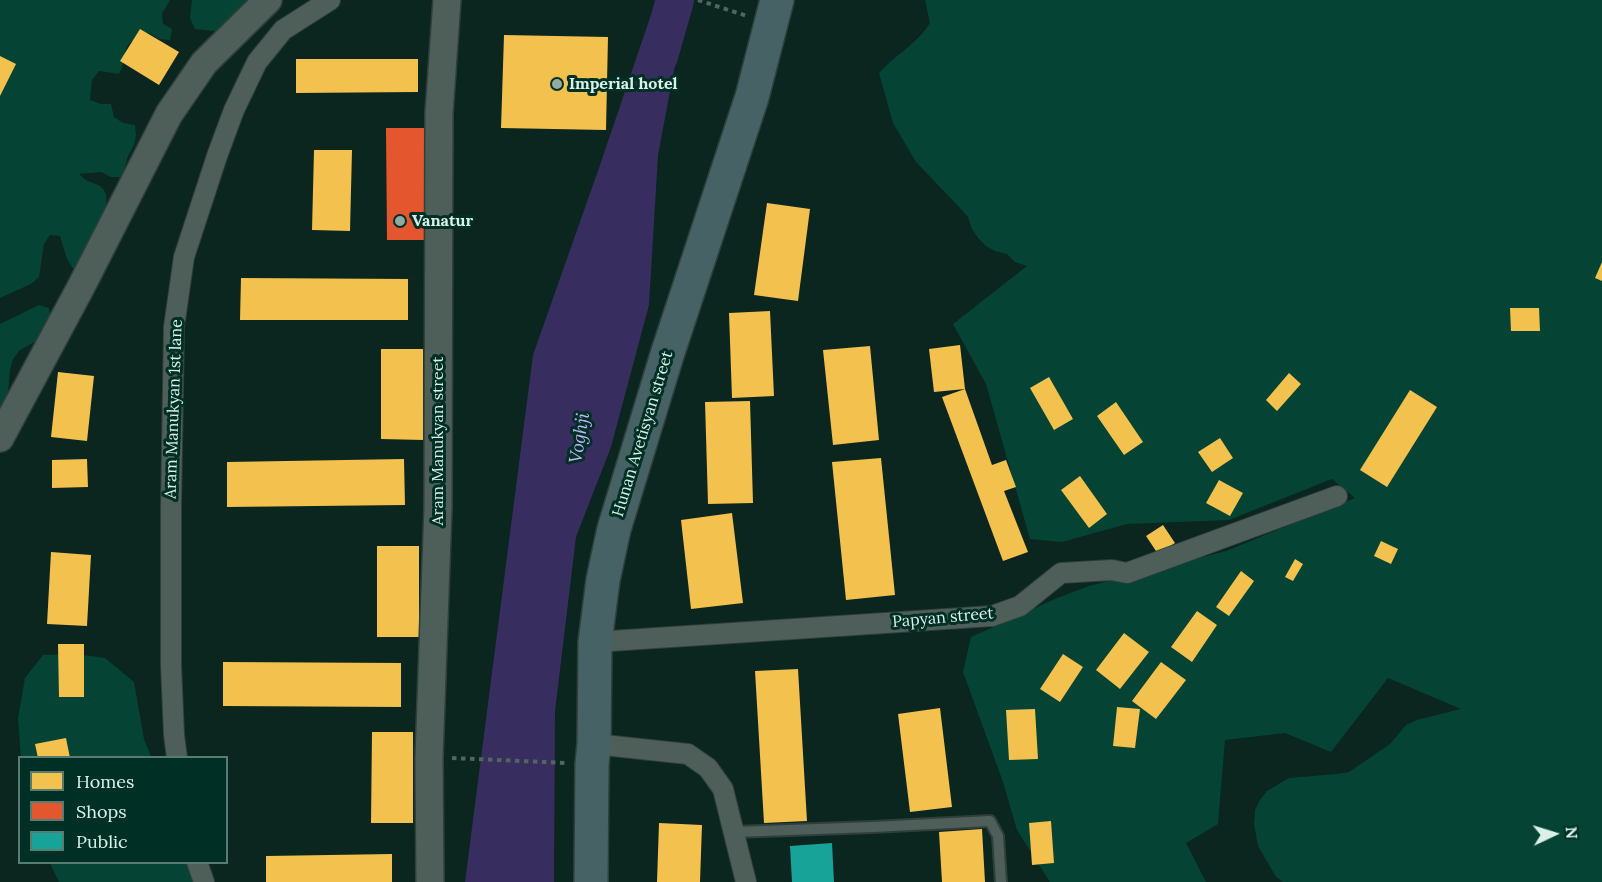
<!DOCTYPE html>
<style>
body{margin:0}
#map{position:relative;width:1602px;height:882px;overflow:hidden;background:#0b251f;font-family:Lora,serif}
canvas{display:block}
.legend{position:absolute;left:18px;top:756px;width:210px;height:108px;box-sizing:border-box;background:#003025;border:2px solid #577d73;margin:0;padding:8px 10px;list-style:none;font-size:18px;color:#daf1e9}
.legend li{display:flex;align-items:center;gap:12px;height:30px}
.legend b{width:30px;border:2px solid #577d73}
.north{position:absolute;left:1524px;top:804px;width:60px;height:60px;-webkit-text-stroke:4px #003025;paint-order:stroke;rotate:86deg;font-size:16px;font-weight:700;line-height:24px;text-align:center;color:#daf1e9}
.north::after{content:'';display:block;margin:auto;width:21px;height:27px;background:#daf1e9;clip-path:polygon(50% 0,100% 100%,50% 72%,0 100%)}
</style>
<div id="map">
<canvas width="1602" height="882"></canvas>
<ul class="legend">
<li><b style="height:16px;background:#f2c14e"></b>Homes</li>
<li><b style="height:16px;background:#e4572e"></b>Shops</li>
<li><b style="height:16px;background:#17a398"></b>Public</li>
</ul>
<div class="north">N</div>
</div>
<script>
const context = document.querySelector('canvas').getContext('2d');
context.lineJoin = 'round';
function fillPath(path, color) {
  context.fillStyle = color;
  context.fill(path, 'evenodd');
}
function trace(path, color, width, dash) {
  context.strokeStyle = color;
  context.lineWidth = width;
  context.lineCap = dash ? 'butt' : 'round';
  context.setLineDash(dash || []);
  context.stroke(path);
}
function drawText(font, color, halo, rows, align = 'center') {
  context.font = font + ' Lora,serif';
  context.lineWidth = 6;
  context.setLineDash([]);
  context.textBaseline = 'middle';
  context.strokeStyle = halo;
  context.fillStyle = color;
  for (const [text, x, y, turn = 0] of rows) {
    context.save();
    context.translate(x, y);
    context.rotate((+turn || 0) * Math.PI / 180);
    context.textAlign = isNaN(turn) ? turn : align;
    if (halo) context.strokeText(text, 0, 0);
    context.fillText(text, 0, 0);
    context.restore();
  }
}
fillPath(new Path2D(`
 M0,0H170L162,14L163,24L172,29L170,40L159,39L149,33C116,45 131,50 119,74L99,71L92,80L90,100L101,104H111L114,117L123,123L135,125L136,135L134,145L128,156L122,177H111L101,172L79,174C81,176 83,178 86,180C92,184 101,183 105,192C112,206 90,252 84,267L74,270L67,259L60,236L50,235L44,244L39,277L31,284L0,298Z
 M192,0H251L227,31H216L195,29L190,18Z
 M925,0H1602V882H1283L1276,877L1258,846L1254,824L1255,810L1260,800L1267,791L1289,778L1336,774L1349,772L1390,744L1406,725L1417,720L1461,709L1388,678L1331,752L1285,733L1225,740L1218,824L1186,843L1206,882H1050L1017,830L1003,782L963,672L971,637L1057,598L1089,586L1226,551L1355,498L1332,479L1229,520L1127,524L1062,542L1030,539L986,384L953,324L1027,266L1015,262L1007,254L995,251L986,246L978,238L972,229L968,217L960,208L916,162L893,123L879,73C895,55 917,44 930,23Z
 M39,305L49,308L51,320L40,339L20,350L13,359L10,370L7,404L0,425V324Z
 M76,654L105,658L134,682L144,739L151,757L21,758L18,718L25,678L43,655Z
 M50,863H193L202,882H59Z`), '#054435');
fillPath(new Path2D(`
 M655,3L685,12L658,155L649,305L611,447L576,537L555,711L554,882H465L533,355L600,165Z`), '#372e5f');
fillPath(new Path2D(`
 M140,29L179,52L159,85L120,61Z
 M504,35L608,37L606,130L501,128Z
 M0,56L16,64L0,96Z
 M296,59H418V92L296,93Z
 M314,150H352L350,231L312,230Z
 M767,203L810,209L798,301L754,295Z
 M1602,262V281L1595,278Z
 M241,278L408,279V320H240Z
 M1510,308H1539L1540,331H1511Z
 M770,311L774,396L732,398L729,313Z
 M960,345L965,389L934,392L929,349Z
 M870,346L879,440L833,445L823,350Z
 M381,349H423V440L381,439Z
 M58,372L94,376L87,441L51,437Z
 M1289,373L1301,384L1277,411L1266,400Z
 M1049,377L1073,419L1054,430L1030,388Z
 M965,389L992,465L1006,460L1016,487L1004,491L1028,552L1003,561L942,397Z
 M1410,390L1437,407L1387,487L1360,470Z
 M750,401L753,503L708,504L705,402Z
 M1116,402L1143,442L1124,455L1097,416Z
 M1220,438L1233,458L1212,472L1198,452Z
 M881,458L895,595L846,600L832,462Z
 M87,459L88,487L52,488V460Z
 M404,459L405,505L227,507V462Z
 M1080,476L1107,514L1089,528L1061,490Z
 M1219,480L1243,493L1230,516L1206,503Z
 M732,513L743,603L691,609L681,520Z
 M1163,525L1175,543L1158,554L1146,536Z
 M1381,541L1398,549L1391,564L1374,556Z
 M377,546H419V637H377Z
 M51,552L91,555L87,626L47,624Z
 M1295,559L1303,564L1293,581L1285,577Z
 M1241,571L1254,581L1229,616L1216,607Z
 M1197,611L1217,625L1192,662L1171,647Z
 M1124,633L1149,652L1120,689L1096,670Z
 M58,644H84V697H59Z
 M1063,654L1083,667L1060,702L1040,689Z
 M223,662L401,663V707L223,706Z
 M1161,662L1186,680L1156,719L1132,701Z
 M798,669L807,821L764,823L755,671Z
 M1117,707L1140,709L1135,748L1113,746Z
 M940,708L952,807L910,812L898,714Z
 M1035,709L1038,759L1009,760L1006,710Z
 M372,732H413V823H371Z
 M66,738L70,758H38L35,744Z
 M1051,821L1054,863L1032,865L1029,823Z
 M659,823L702,825L700,882H657Z
 M982,829L985,882H942L939,832Z
 M392,854V882H266V856Z`), '#f2c14e');
fillPath(new Path2D(`
 M386,128H429V240H387Z`), '#e4572e');
fillPath(new Path2D(`
 M832,843L834,882H792L790,846Z`), '#17a398');
trace(new Path2D(`
 M659,56L675,0`), '#372e5f', 38);
const lane = new Path2D(`
 M734,832L873,827L990,821L998,836L1001,882`);
const street = new Path2D(`
 M595,642L992,616L1020,606L1061,573L1112,570L1127,573L1337,496
 M594,744L688,754L708,768L723,789L746,882
 M177,758L174,735L171,665V507L174,327L184,257L217,156L234,110L257,62L283,30L330,0
 M197,862L204,882`);
const secondary = new Path2D(`
 M0,438L82,285L169,114L204,63L268,0
 M430,882L429,758L438,508L439,113L447,0`);
const highway = new Path2D(`
 M591,882L592,764L594,744L595,642L603,580L614,529L667,355L752,97L777,0`);
trace(lane, '#2f3f3b', 14);
trace(street, '#2f3f3b', 22);
trace(secondary, '#2f3f3b', 30);
trace(highway, '#2f3f3b', 36);
trace(new Path2D(`
 M698,0L747,16
 M452,758L567,763`), '#546460', 4, [4.5, 4.5]);
trace(lane, '#4e5f5a', 10);
trace(street, '#4e5f5a', 20);
trace(secondary, '#4e5f5a', 27);
trace(highway, '#476264', 33);
for (const [x, y, r, color] of [
 [557,84,6,"#92aaa2"],
 [400,221,6,"#92aaa2"]
]) {
  const dot = new Path2D();
  dot.arc(x, y, r, 0, 2 * Math.PI);
  context.fillStyle = color;
  context.fill(dot);
  trace(dot, '#003025', 2);
}
drawText('bold 16px', '#daf1e9', '#003025', [
 ["Imperial hotel",569,84],
 ["Vanatur",412,221]
], 'left');
drawText('16px', '#daf1e9', '#003025', [
 ["Aram Manukyan 1st lane",174,409,-88],
 ["Hunan Avetisyan street",643,434,-73],
 ["Aram Manukyan street",438,441,-90],
 ["Papyan street",943,618,-5]
]);
drawText('italic 18px', '#c0b5fa', '#003025', [
 ["Voghji",580,438,-81]
]);
</script>
